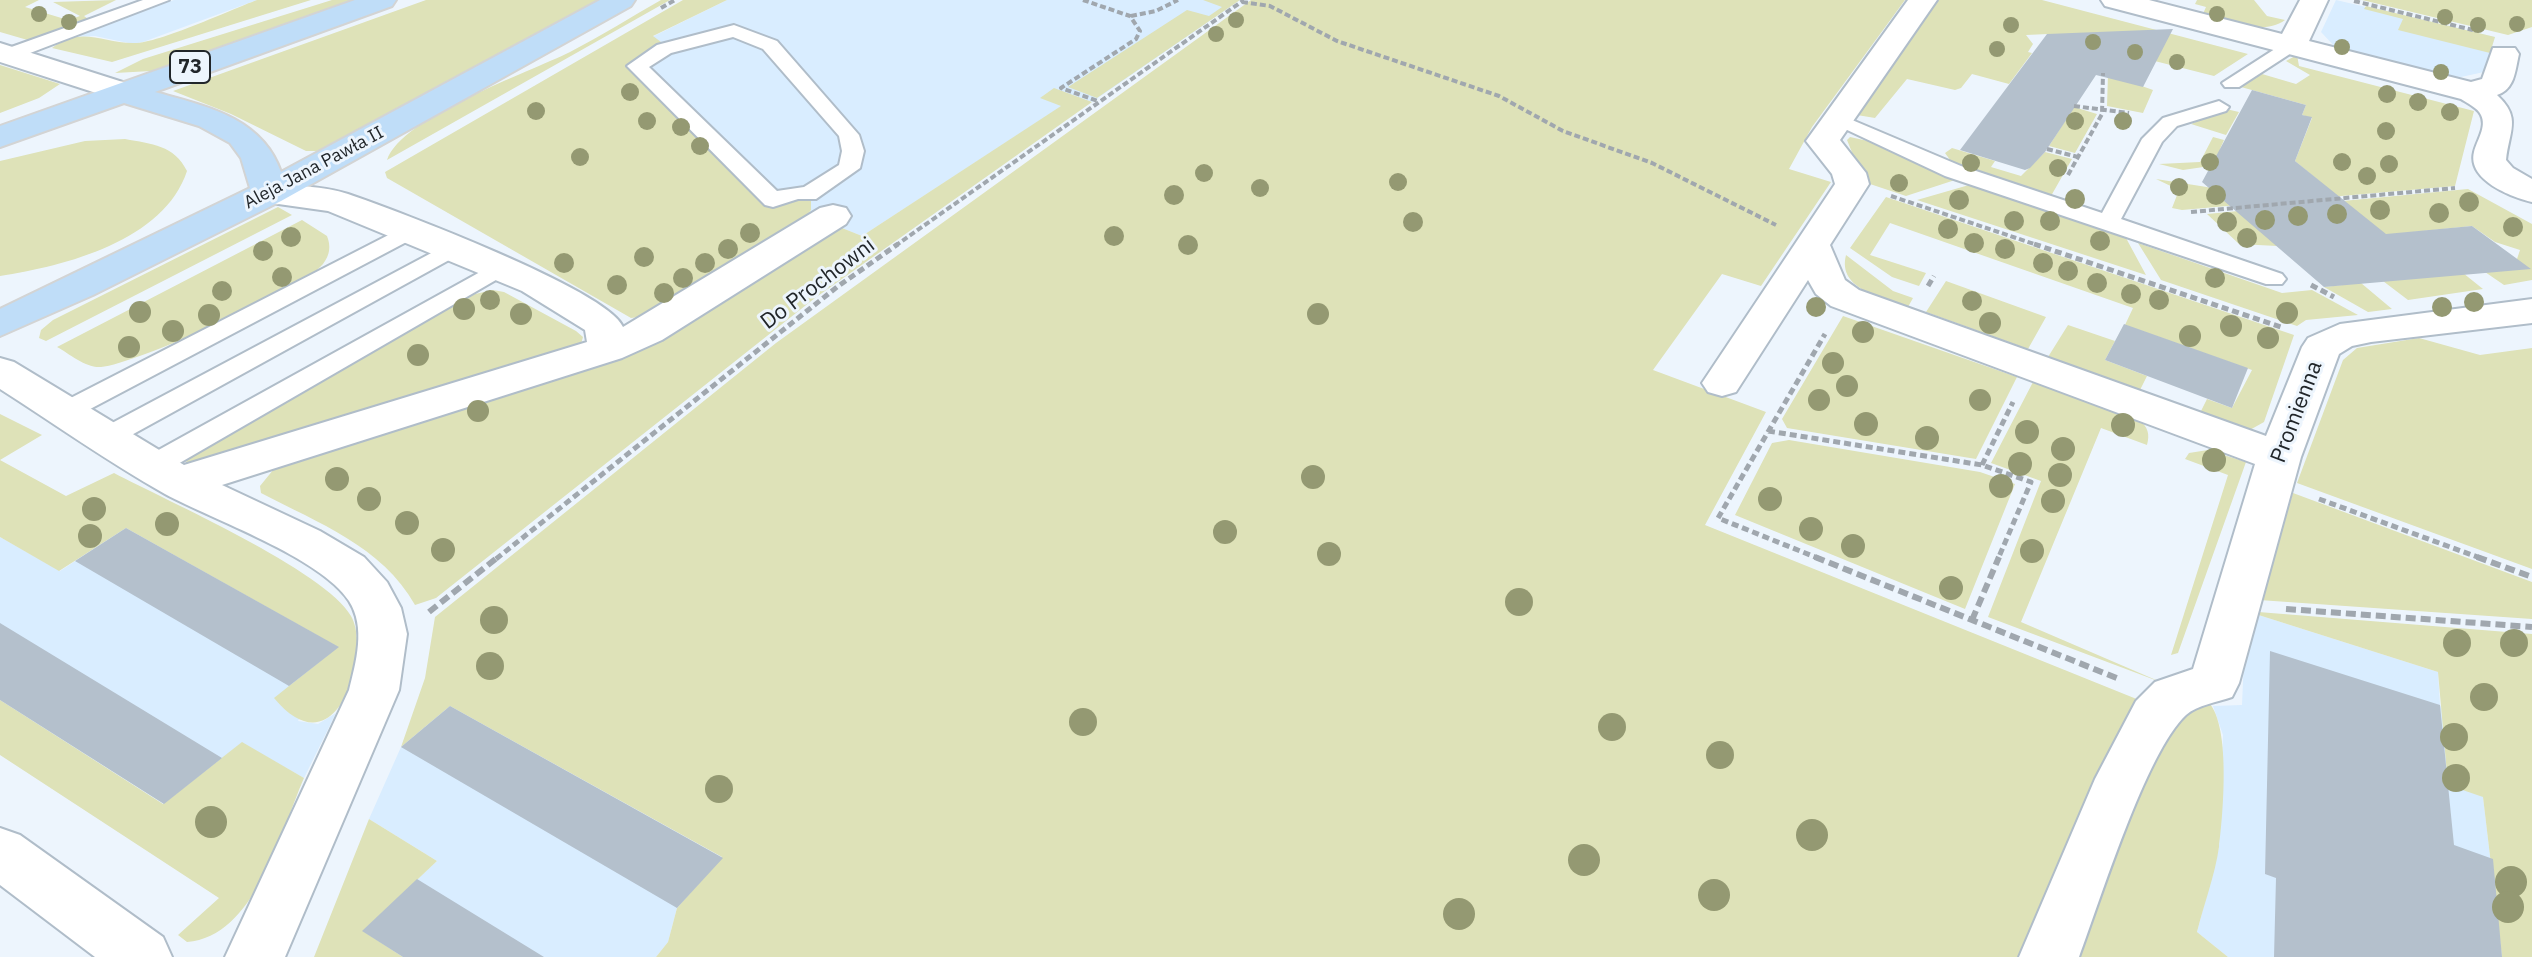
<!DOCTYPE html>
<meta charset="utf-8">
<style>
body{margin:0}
canvas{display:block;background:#edf5fd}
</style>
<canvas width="2532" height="957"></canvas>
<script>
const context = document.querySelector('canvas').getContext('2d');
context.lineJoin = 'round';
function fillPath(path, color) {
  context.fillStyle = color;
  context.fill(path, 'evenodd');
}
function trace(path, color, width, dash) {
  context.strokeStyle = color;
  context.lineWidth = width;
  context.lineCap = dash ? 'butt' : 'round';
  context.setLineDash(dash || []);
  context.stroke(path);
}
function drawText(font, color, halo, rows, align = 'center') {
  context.font = font + ' "IBM Plex Sans",sans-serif';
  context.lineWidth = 6;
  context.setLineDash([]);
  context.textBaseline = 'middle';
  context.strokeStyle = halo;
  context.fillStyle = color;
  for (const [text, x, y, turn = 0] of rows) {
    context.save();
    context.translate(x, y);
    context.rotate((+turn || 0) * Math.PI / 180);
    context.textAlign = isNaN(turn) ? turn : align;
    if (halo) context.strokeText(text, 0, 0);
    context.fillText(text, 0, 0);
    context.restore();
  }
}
fillPath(new Path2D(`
 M174,0H257L143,42L133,44L95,36L73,37Z
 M727,0H1240L1092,102L1054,89L1062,106L862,236L808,215L811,210L773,200L637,66L652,37Z
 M2336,0L2495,37L2484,72L2461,77L2431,74L2336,48L2321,32Z
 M126,528L339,647L298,721L318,724L336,713L304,778L242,743L164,804L0,700V537L60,571Z
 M2246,611L2438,672L2440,705L2483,797L2502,957H2228L2197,932L2219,848L2223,735L2213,706L2242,705Z
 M450,706L723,858L677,908L668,942L656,957H403L362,931L437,861L369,819L401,747Z`), '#d9edff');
fillPath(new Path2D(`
 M0,0H39L25,7L68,20L80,16L53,2L116,0L84,16L91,21L31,41L0,32Z
 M257,0H311L112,62L52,48C81,25 104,44 135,43C159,43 230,10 257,0Z
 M332,0H353L151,71L115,73L143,59Z
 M426,0H602L317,151H306L231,114L173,91Z
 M661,0H670L387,160C403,116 528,73 570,52C601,36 631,17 661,0Z
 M683,0H727L653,36L665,45L638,66L773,200L811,195V210L802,222L646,316L631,318L387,178L385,172Z
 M1203,0H1240L1097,98L1068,87L1187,10L1209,16L1222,7Z
 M1251,0H1905L1812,127L1789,169L1831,182L1761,286L1722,274L1653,370L1766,412L1705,525L2144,702L2032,957H656L668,942L677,908L722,857L450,706L401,747L425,678L435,617L776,343Z
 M1939,0H2042L2248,54L2214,76L2048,34L2026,35L2033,44L2028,52L2032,53L2009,84L1972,74L1961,88L1955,90L1907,79L1875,118L1857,115Z
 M2197,0H2254L2267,16L2285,20C2263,36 2226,22 2202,16L2206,7L2195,4Z
 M2362,0H2532V27L2508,35Z
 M2366,6L2495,37L2490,53L2398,30L2403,19L2364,9Z
 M2297,55L2299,66L2474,111L2455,186L2182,210L2172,208L2179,190L2156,179L2213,188L2319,181L2295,161L2312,118L2302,115L2306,105L2241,87L2262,74L2296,84L2310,75L2286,61Z
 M0,65L60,84L39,98L0,113Z
 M2108,74L2153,90L2143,113L2107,106Z
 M1054,88L1092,102L815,298L436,598L415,605C382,546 318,523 261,493L260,486L278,464L616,353L835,230L842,228L862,236L1061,106L1040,98Z
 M2074,107L2097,114L2075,153L2049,146Z
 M2226,109L2239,112L2226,135L2191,124Z
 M1850,137L1868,141L1955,180L1906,196L1864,182L1847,140Z
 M2213,137L2224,140L2220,149L2229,152L2224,164L2183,170L2159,164L2200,162Z
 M125,139C152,144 174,145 187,171C164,241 65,266 0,276V161L85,141Z
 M1952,148L1995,161L1991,167L2021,176L2045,152L2072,159L2051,196L1953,164L1945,153Z
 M1969,185L2126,238L2146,275L1917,200Z
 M2468,189L2532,224V280L2504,285L2485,272L2517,259L2520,250L2495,242L2472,226L2277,246L2239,244L2207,214Z
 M1886,197L2294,335L2264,422L2248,431L2200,413L2207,399L2232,408L2252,370L2125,325L2133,308L1890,223L1870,255L1926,273L1919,286L1892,277L1850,248Z
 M278,207L292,215L46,341L39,338L41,330L53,320Z
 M302,220L327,236C331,246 330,255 323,264C302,290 136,364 101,367C85,368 70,354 57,347Z
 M2138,243L2282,293L2312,290L2358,315L2306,320L2297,326L2161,280Z
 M1846,255L1893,291L1913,298L1908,307C1883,297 1837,290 1846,255Z
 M2463,273L2483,289L2408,300L2383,281Z
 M1946,281L2046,317L2028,349L1926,312Z
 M2361,283L2392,309L2368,312L2324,287Z
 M493,290L504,292L576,331L583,337L581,344L185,468L187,458L195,452L475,294Z
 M1843,316L2017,377L1976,459L1787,428L1782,419Z
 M2068,325L2115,341L2105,360L2147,376L2140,390L2048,357Z
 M2419,338L2480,355L2532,348V569L2297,483L2343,360L2357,348Z
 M2033,382L2139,420C2148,427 2150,434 2147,445L2101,428L2021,622L2163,683L1988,617L2041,481L1991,463Z
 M0,414L42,435L0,460Z
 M1789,440L1980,472L2015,484L1965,609L1735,515L1772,443Z
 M2208,450L2246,462L2178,653L2171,655L2228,475L2185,459L2189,453Z
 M0,460L66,496L114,473C165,500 326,571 351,616C372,652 337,774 274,698L338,647L126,528L59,571L0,537Z
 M2293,493L2532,582V619L2259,600Z
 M2246,611L2532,634V957H2502L2483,797L2448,785L2438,672Z
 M0,700L163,804L242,742L304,778C280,833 255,937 187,942L178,935L219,898L0,755Z
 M2206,700C2232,720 2223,815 2219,847C2215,875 2204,904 2197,932L2228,957H2069L2141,773L2192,702Z
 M369,819L437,861L363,931L403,957H314Z`), '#dee2b8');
fillPath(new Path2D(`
 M2173,29L2143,87L2096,75L2045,152L2030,168L2025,170L1960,150L2047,34Z
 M2252,90L2306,105L2302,115L2312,117L2295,161L2386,234L2472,226L2531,269L2324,287L2202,182Z
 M2124,324L2248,368L2232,408L2105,360Z
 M126,528L339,647L289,686L75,561Z
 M0,623L222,758L164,804L0,700Z
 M2270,651L2440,705L2454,845L2493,859L2502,957H2274L2276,878L2265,874Z
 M450,706L723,858L677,908L401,747Z
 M417,879L544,957H403L362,931Z`), '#b4c0cc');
const lane = new Path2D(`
 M143,0H169L17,58L10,60L0,54L3,50Z
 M734,25L777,41L859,135L864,151L860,168L816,199H798L773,207L765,205L627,66L657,45ZM733,37L763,49L839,136L842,151L839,165L804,187L777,191L649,67L671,53Z
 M2292,38L2302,44L2299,48L2239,87H2225L2222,83Z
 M2219,101L2229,107L2226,111L2177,126L2162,142L2121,219L2282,274L2286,279L2282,284H2266L1945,176L1828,121L1838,115L1845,117L1961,166L2102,213L2142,139L2163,118Z
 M406,226L417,233L414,238L75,417H57L53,411L57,405Z
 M452,242L460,244L464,249L460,254L117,443H97L93,437L97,431Z
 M500,261L508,263L512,268L508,273L164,472H144L140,465L144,458Z`);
const street = new Path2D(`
 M1908,0H1937L1840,140L1866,173L1869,184L1830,245L1845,280L1859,290L2266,436L2302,347L2308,338L2340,324L2532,299V323L2371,342L2352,346L2339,354L2301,457L2239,683L2232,697C2218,702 2197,705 2186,715C2146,752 2100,901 2079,957H2019L2095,779L2136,701L2155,682L2193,669L2255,464L1831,306L1816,294L1808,280L1736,392L1722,396L1708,392L1702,383L1835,184L1832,174L1806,141Z
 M2101,0H2149L2282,34L2300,0H2328L2309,41L2471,82L2482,79L2493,48H2515L2519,54C2515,71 2515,89 2497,95C2522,118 2509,131 2506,160L2513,168L2532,179V202C2511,197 2467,180 2474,152C2477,140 2487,127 2481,115C2478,108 2467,103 2461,99L2105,6Z
 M0,43L132,85L137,92L132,99L121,101L0,62Z
 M269,184C295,186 324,186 348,194C395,210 608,290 623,327L820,208L833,205L846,208L851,216L846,224L662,340L622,358L222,485L320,531L364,557L387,582L401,608L407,634L399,690L285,957H225L349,690C356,662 366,627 349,601C320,557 213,520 165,494C108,462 55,424 0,389V358L14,362L184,465L587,342L585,330L522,291L328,211L257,201L252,194L257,187Z
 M0,828L20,835L163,937L172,957H95L0,885Z`);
const primary = new Path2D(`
 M355,0H396L392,6L155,92C205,106 262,117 281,172L600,0H635L631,6L281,201L93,295L0,336V309L250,188L241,158L230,143L199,126L124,103L0,147V126Z`);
trace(lane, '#b0bdc9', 4);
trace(street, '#b0bdc9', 4);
trace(primary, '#d3d4d4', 4);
trace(new Path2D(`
 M1083,0L1130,16L1140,31L1136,39L1061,88L1098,101
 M2354,1L2473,30
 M1242,2L1270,6L1337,41L1499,96L1563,131L1652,163L1776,225
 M661,8L675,0
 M1131,16L1156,11L1178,0
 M2074,106L2129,113
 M2047,149L2078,157
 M2068,175L2102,114L2103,73
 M1891,196L2040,246
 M2191,212L2455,188
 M895,246L1244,0`), '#a0a7ae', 4, [6, 3]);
trace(new Path2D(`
 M2034,244L2284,328
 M2311,285L2334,297
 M1928,286L1934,276
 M1768,431L1982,465L2031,482L1998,559
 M1982,465L2013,402
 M2319,499L2483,559
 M496,559L837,287L898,244
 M1820,559L1718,518L1825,334`), '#a0a7ae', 5, [7, 4]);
trace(new Path2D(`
 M1815,557L2119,679
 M2477,557L2532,577
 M2286,609L2532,627
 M429,612L498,557
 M1972,620L1999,557`), '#a0a7ae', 6, [10, 5]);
fillPath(lane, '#fff');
fillPath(street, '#fff');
fillPath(primary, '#bfddf8');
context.fillStyle = '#949972';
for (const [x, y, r] of [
 [39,14,8],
 [2217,14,8],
 [2445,17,8],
 [1236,20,8],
 [69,22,8],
 [2517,24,8],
 [2011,25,8],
 [2478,25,8],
 [1216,34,8],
 [2093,42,8],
 [2342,47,8],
 [1997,49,8],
 [2135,52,8],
 [2177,62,8],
 [2441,72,8],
 [630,92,9],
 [2387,94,9],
 [2418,102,9],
 [536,111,9],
 [2450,112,9],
 [647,121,9],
 [2075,121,9],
 [2123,121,9],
 [681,127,9],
 [2386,131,9],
 [700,146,9],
 [580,157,9],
 [2210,162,9],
 [2342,162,9],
 [1971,163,9],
 [2389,164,9],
 [2058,168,9],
 [1204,173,9],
 [2367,176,9],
 [1398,182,9],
 [1899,183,9],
 [2179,187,9],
 [1260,188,9],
 [1174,195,10],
 [2216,195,10],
 [2075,199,10],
 [1959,200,10],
 [2469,202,10],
 [2380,210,10],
 [2439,213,10],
 [2337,214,10],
 [2298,216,10],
 [2265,220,10],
 [2014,221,10],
 [2050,221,10],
 [1413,222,10],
 [2227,222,10],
 [2513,227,10],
 [1948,229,10],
 [750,233,10],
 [1114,236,10],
 [291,237,10],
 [2247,238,10],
 [2100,241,10],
 [1974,243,10],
 [1188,245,10],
 [728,249,10],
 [2005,249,10],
 [263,251,10],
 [644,257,10],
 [564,263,10],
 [705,263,10],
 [2043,263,10],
 [2068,271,10],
 [282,277,10],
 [683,278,10],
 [2215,278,10],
 [2097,283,10],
 [617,285,10],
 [222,291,10],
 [664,293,10],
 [2131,294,10],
 [490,300,10],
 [2159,300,10],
 [1972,301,10],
 [2474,302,10],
 [1816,307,10],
 [2442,307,10],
 [464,309,11],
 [140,312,11],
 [2287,313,11],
 [521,314,11],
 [1318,314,11],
 [209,315,11],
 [1990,323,11],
 [2231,326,11],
 [173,331,11],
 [1863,332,11],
 [2190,336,11],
 [2268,338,11],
 [129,347,11],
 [418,355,11],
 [1833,363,11],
 [1847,386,11],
 [1819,400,11],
 [1980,400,11],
 [478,411,11],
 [1866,424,12],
 [2123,425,12],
 [2027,432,12],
 [1927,438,12],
 [2063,449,12],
 [2214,460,12],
 [2020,464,12],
 [2060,475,12],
 [1313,477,12],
 [337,479,12],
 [2001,486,12],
 [369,499,12],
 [1770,499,12],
 [2053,501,12],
 [94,509,12],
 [407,523,12],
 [167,524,12],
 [1811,529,12],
 [1225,532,12],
 [90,536,12],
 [1853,546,12],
 [443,550,12],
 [2032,551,12],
 [1329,554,12],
 [1951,588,12],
 [1519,602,14],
 [494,620,14],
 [2457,643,14],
 [2514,643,14],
 [490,666,14],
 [2484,697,14],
 [1083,722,14],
 [1612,727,14],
 [2454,737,14],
 [1720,755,14],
 [2456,778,14],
 [719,789,14],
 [211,822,16],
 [1812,835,16],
 [1584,860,16],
 [2511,882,16],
 [1714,895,16],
 [2508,907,16],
 [1459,914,16]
]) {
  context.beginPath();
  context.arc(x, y, r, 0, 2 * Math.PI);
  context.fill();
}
drawText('18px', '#21262a', '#edf5fd', [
 ["Aleja Jana Pawła II",314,168,-28]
]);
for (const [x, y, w] of [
 [190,67,40]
]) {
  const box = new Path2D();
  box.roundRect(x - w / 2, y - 16, w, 32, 6);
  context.fillStyle = '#edf5fd';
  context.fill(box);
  trace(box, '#21262a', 2);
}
drawText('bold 20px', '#21262a', null, [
 ["73",190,67]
]);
drawText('22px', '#21262a', '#edf5fd', [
 ["Do Prochowni",818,284,-37],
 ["Promienna",2297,412,-69]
]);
</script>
